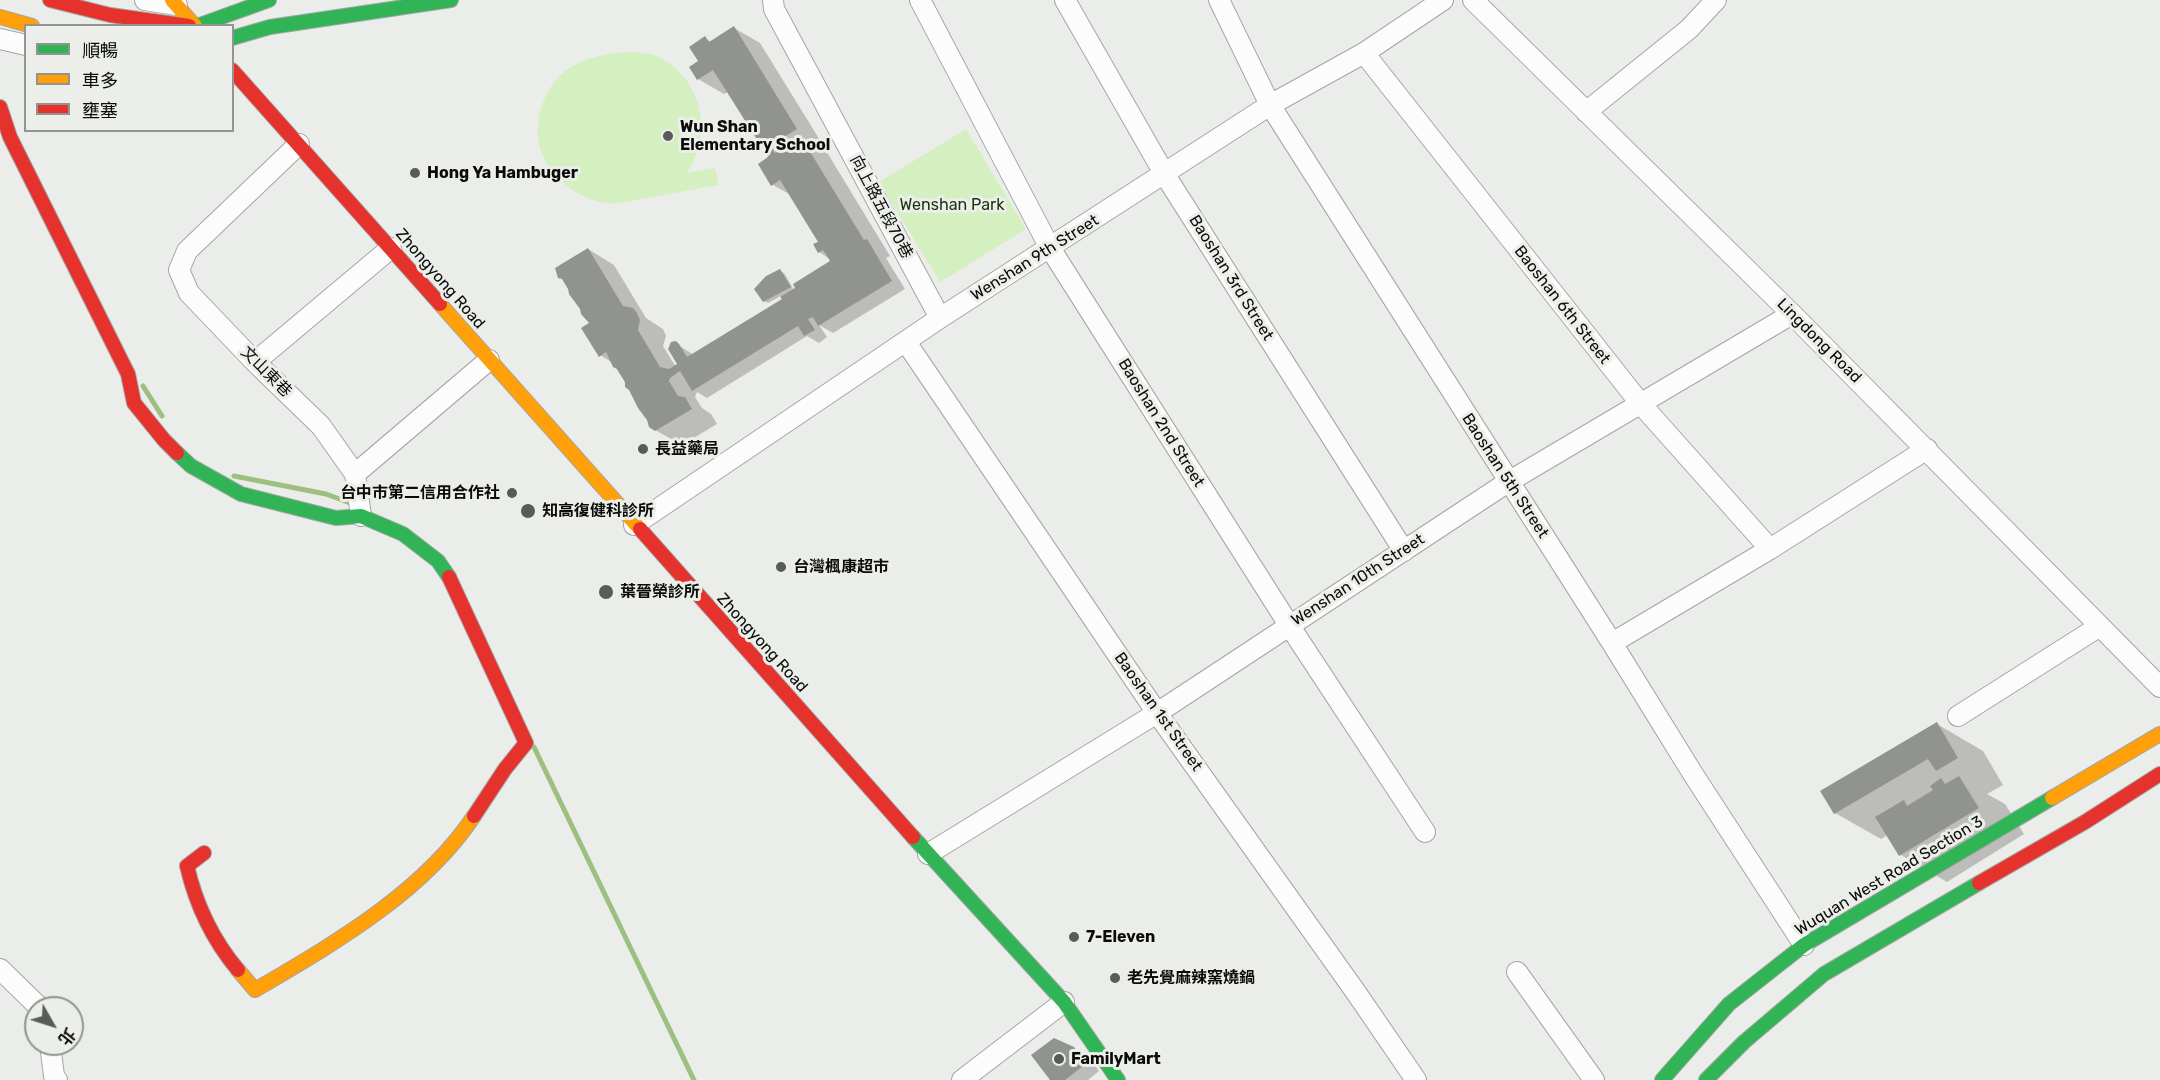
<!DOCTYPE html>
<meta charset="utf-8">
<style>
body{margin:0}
#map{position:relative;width:2160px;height:1080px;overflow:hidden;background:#ebedea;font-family:Rubik,"Noto Sans TC",sans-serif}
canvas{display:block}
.legend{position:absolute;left:24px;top:24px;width:210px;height:108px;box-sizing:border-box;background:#ebeee9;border:2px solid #919490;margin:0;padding:8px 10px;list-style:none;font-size:18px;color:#0b0c0a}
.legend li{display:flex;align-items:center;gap:12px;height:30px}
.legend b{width:30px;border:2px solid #919490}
.north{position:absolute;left:24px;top:996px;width:60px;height:60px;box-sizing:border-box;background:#ebeee9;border:2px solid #919490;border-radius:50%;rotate:129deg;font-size:16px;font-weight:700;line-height:24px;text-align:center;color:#0b0c0a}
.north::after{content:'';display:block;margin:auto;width:21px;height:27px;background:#595b58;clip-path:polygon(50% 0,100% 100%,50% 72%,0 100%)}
</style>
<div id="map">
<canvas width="2160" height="1080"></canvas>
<ul class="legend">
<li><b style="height:8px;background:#30b455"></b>順暢</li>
<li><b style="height:8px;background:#ff9f0a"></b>車多</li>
<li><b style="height:8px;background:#e5322d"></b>壅塞</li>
</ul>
<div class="north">北</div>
</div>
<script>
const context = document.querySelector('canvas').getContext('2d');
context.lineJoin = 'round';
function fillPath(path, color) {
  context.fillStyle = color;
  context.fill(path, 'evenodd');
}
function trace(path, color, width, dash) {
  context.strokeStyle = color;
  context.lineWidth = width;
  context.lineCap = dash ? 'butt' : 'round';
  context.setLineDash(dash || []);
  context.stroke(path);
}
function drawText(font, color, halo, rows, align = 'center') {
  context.font = font + ' Rubik,"Noto Sans TC",sans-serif';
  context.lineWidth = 6;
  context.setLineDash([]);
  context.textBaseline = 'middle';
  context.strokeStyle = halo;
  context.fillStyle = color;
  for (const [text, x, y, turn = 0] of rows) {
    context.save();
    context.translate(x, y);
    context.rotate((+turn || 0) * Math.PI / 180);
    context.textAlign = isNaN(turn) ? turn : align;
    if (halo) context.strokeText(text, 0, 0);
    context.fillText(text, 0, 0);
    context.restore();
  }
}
fillPath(new Path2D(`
 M631,52C640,53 651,53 659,57C703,80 713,133 687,173L715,168L719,185C695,189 671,194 647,198C634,200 620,205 607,203C580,200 554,180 543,156C531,130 541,91 563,73C582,57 608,53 631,52Z
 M966,129L1026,229L940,282L879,182Z`), '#d4efc0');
fillPath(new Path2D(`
 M734,28L760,43L823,145L817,148L828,154L890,256L886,258L905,289L833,333L819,325L827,337L819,343L807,336L707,398L697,392L695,397L702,408L711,414L717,424L682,445L655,430L613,363L600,355L591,324L588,249L614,265L646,318L663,329L666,336L663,346L676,367L681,369L675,343L694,355L784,300L781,296L768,303L764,301L780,271L784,273L794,290L833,261L819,252L820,242L791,195L773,185L770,158L728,92L724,94L698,79L705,38L711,42Z
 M1937,724L1983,751L2003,785L1987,794L2005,804L2024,834L1947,882L1901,855L1888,835L1881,839L1835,813Z
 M1073,1048L1088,1056L1099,1071L1088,1080H1052Z`), '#0003');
trace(new Path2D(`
 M143,386L162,416
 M234,476L326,494L353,504
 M534,747L694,1080`), '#9dc081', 5);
fillPath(new Path2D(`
 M734,26L797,129L770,146L775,153L801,137L864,240L867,239L892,281L818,326L813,317L808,319L815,330L804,336L798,326L692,391L680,371L670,378L669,381L678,396L685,397L692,409L655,431L649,427L647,420L638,408L629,390L625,387V382L617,369L613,367L606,352L599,357L581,328L589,323L581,314L580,309L569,294L568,289L562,279L558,278L555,268L588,248L623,306L633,308L637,313L640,320L638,330L660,367L669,369L677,364L668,349L671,342L676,341L679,344L687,357L782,299L780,297L795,288L793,284L830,261L823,250L818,253L813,244L818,242L780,180L771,186L758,164L768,157L713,70L697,80L689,67L698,61L689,47L705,36L709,42Z
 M780,269L791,287L763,302L754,289L766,276Z
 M1937,722L1958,758L1936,771L1928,759L1834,814L1820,791Z
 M1959,776L1979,808L1899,856L1875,817L1904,800L1907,806L1933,790L1930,786L1941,778L1945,784Z
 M1054,1038L1074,1047L1087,1063L1065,1080H1050L1031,1055Z`), '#919390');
const street = new Path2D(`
 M145,0L177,5
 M773,0L774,9L940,318
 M920,0L1050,248L1289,625L1425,832
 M1065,0L1165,175L1404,551
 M1219,0L1270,105L1612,643L1693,774L1804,945
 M1473,0L1792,314L2160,687
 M0,39L26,45
 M1364,53L1640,403L1770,549
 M1586,112L1689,29L1716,0
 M299,144L187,251L179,270L189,293L255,362L321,426L355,474
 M906,342L1157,713L1355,991L1416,1080
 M255,362L391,248
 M361,516L355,474L489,360
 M634,525L940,318L1270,105L1364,53L1443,0
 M1612,643L1770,549L1927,449
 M1958,716L2100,626
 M928,854L1157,713L1508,482L1792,314
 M0,969L40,1008
 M1517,972L1594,1080
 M50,1044L54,1076L57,1080
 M962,1080L1064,1002`);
const fast = new Path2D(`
 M197,26L269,0
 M232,38L270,27L451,0
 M177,453L191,466L241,494L336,518L361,516L403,534L438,561L449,577
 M913,837L1064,1002L1118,1080
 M1662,1080L1729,1004L1804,945L2052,798
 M1706,1080L1744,1042L1824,974L1979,883`);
const slow = new Path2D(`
 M172,0L195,26
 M0,17L32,26
 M440,304L640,529
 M2052,798L2160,734
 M238,970L255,990C333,944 423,893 474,816`);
const jam = new Path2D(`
 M50,0L110,15L189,26
 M232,70L440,304
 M0,107L10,137L128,374L134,403L164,440L177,453
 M640,529L913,837
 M449,577L526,743L505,769L474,816
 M204,853L187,866C196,905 212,939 238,970
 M1979,883L2085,822L2160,774`);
trace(street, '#a4a6a4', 22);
trace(fast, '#a4a6a4', 16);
trace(slow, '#a4a6a4', 16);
trace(jam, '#a4a6a4', 16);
trace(street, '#fcfcfc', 20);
trace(fast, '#30b455', 14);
trace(slow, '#ff9f0a', 14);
trace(jam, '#e5322d', 14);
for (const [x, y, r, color] of [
 [668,136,6,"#595b58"],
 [415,173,6,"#595b58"],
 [643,449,6,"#595b58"],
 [512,493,6,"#595b58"],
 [528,511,8,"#595b58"],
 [781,567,6,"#595b58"],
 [606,592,8,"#595b58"],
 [1074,937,6,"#595b58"],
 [1115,978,6,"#595b58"],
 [1059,1059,6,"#595b58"]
]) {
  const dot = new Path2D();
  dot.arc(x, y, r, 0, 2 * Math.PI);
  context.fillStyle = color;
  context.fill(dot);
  trace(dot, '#ebeee9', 2);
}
drawText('bold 16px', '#0b0c0a', '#ebeee9', [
 ["Wun Shan",680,127],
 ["Elementary School",680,145],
 ["Hong Ya Hambuger",427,173],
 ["長益藥局",655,449],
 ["台中市第二信用合作社",500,493,"right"],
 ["知高復健科診所",542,511],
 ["台灣楓康超市",793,567],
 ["葉晉榮診所",620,592],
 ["7-Eleven",1086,937],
 ["老先覺麻辣窯燒鍋",1127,978],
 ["FamilyMart",1071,1059]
], 'left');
drawText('16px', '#1e300c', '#ebeee9', [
 ["Wenshan Park",952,205]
]);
drawText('16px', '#0b0c0a', '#ebeee9', [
 ["向上路五段70巷",881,207,62],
 ["Wenshan 9th Street",1035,258,-32],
 ["Baoshan 3rd Street",1231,278,58],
 ["Zhongyong Road",440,279,49],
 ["Baoshan 6th Street",1562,305,52],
 ["Lingdong Road",1819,341,45],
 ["文山東巷",266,372,45],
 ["Baoshan 2nd Street",1161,423,58],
 ["Baoshan 5th Street",1505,476,57],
 ["Wenshan 10th Street",1358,580,-33],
 ["Zhongyong Road",762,643,48],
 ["Baoshan 1st Street",1158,712,55],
 ["Wuquan West Road Section 3",1889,876,-31]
]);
</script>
